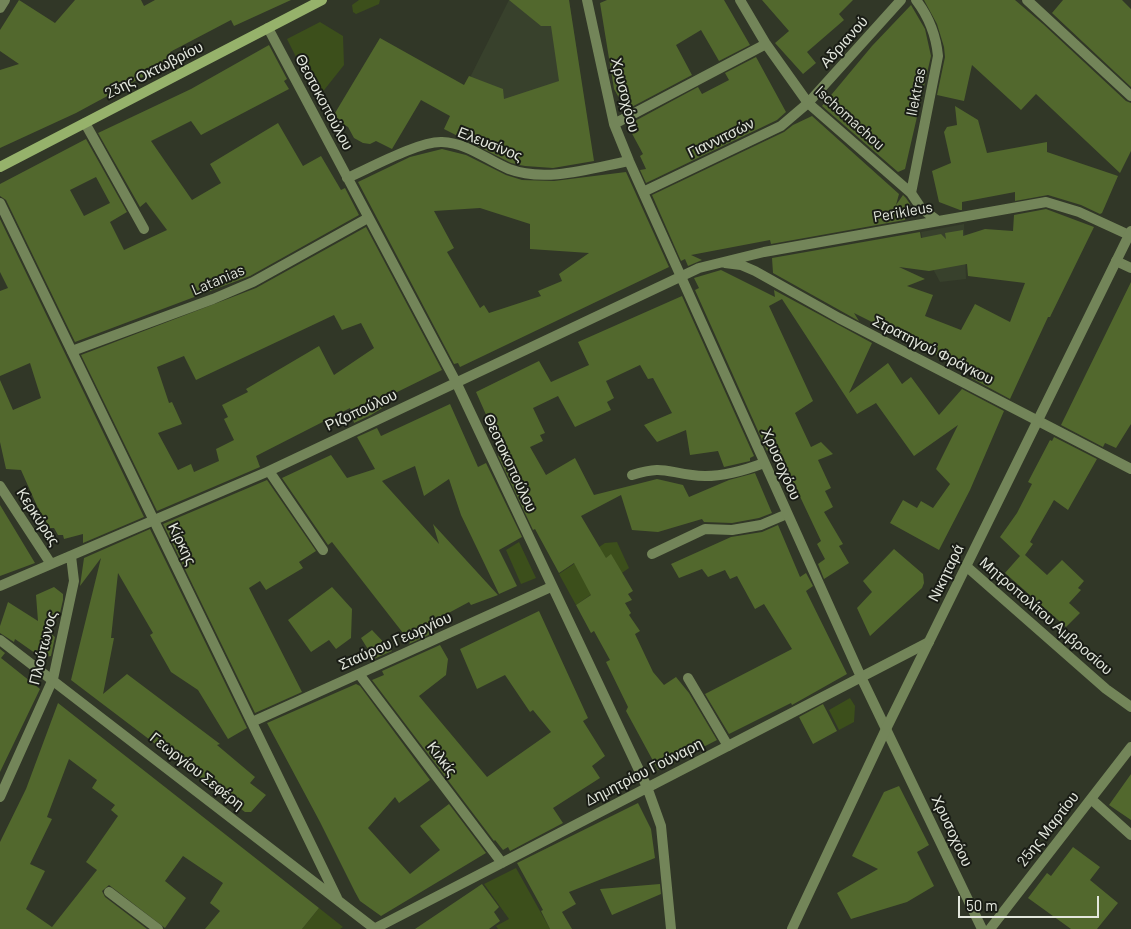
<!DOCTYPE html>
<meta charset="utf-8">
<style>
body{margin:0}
#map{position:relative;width:1131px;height:929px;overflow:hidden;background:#313727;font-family:Barlow,sans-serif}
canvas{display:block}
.scale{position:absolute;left:958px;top:896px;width:141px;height:22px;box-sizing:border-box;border:2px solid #e3e7dd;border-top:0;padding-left:6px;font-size:15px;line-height:18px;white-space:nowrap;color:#e3e7dd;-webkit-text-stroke:4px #1a1d16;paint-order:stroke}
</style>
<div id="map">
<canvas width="1131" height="929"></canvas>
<div class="scale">50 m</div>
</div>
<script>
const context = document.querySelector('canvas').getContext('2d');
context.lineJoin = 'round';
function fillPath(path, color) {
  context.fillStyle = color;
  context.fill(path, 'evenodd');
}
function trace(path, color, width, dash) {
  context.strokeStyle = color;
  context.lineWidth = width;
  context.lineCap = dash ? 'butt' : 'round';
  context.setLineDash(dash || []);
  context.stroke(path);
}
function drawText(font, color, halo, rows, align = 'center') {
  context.font = font + ' Barlow,sans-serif';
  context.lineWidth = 4;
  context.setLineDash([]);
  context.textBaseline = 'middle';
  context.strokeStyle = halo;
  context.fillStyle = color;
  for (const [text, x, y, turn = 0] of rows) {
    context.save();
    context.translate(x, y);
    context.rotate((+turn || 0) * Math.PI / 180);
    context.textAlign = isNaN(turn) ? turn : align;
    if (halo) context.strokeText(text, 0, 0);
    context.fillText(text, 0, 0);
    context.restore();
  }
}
fillPath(new Path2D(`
 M509,0H569L592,152L520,166L444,129Z
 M964,224L966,279L940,282L926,256L921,232Z`), '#38412c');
fillPath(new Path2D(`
 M359,0H380L379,4L356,14L353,12L352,5Z
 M320,22L343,36L344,65L317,99L287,39Z
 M519,542L536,578L521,584L506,550Z
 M617,542L629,568L576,605L559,574L605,543Z
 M850,698L855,706L854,722L839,730L829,710Z
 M516,868L550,929H498L496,926L509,919L484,884Z
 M319,908L343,927L340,929H302Z`), '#3c4f1b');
fillPath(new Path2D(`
 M19,0L55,23L75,0H141L144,6L155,0H291L234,26L231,20L170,52L174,59L148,74L76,113L0,148V70L19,64L0,51V30Z
 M509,0H569L594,161L553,168L525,166L511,163L444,129L450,116L421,100L392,149L376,141L370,144L363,143L354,138L348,127L332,118L380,38L464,85L469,76L503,89L504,99L559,81L551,26H541Z
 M607,0H724L750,45L719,61L701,30L676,45L692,75L626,110L614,89L600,3Z
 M762,0H853L839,14L844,20L807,52L816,63L803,74L775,43L789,31Z
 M924,0H1015L1043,24L1126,101L1131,103V151L1120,173L1036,94L1021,110L972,65L964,101L937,95L945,57L944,47L937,24Z
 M1063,0H1122L1131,9V87L1052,13Z
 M911,5L925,29L931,56L905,169L898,172L822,106L872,46Z
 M269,45L287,79L284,81L289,89L201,135L191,121L151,141L192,200L221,183L210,164L278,123L303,166L321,156L341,190L345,188L359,215L250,276L75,342L6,200L0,196V184L86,139L127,212L110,222L124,250L167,230L146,202L140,207L98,133L191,89ZM96,177L110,203L84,216L70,190Z
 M756,57L786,112L777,120L646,183L640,170L646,169L640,156L643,154L629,128L636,125L633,122L698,87L702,94L729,80L725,73Z
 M955,106L978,120L987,153L1047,142V152L1118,176L1102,213L1100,214L1081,205L1048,195L1015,201V192L962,202V210H960L939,202L932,171L951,163L944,132L947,127L957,125Z
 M812,116L899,194L896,205L903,195L906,198L910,204L905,220L771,244L770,240L691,255L702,260L688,266L685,259L681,261L652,195L784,132L793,125Z
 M442,149L466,155L506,175L522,180L554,181L626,172L669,267L460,367L458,363L454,364L358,182L410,157ZM480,208L530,224V249L589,253L559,274L562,281L538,291L541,296L489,313L484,305L480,308L447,252L454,248L434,211Z
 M1046,209L1094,227L1050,317H1048L1010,399L971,378L975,374L914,343L916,339L881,322L880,326L854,313L859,321L773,273L772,258L920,232L921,238L941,234L946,239L945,233L963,230V236L985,229L1013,231L1014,215ZM967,264L968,276L1025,283L1010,322L975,304L961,330L925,316L933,295L907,286L925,279L899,267L929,271Z
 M0,219L144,517L83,543V534L64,539L63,535H58L54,528H50L37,506L21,470L6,469L0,442V380L13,410L41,398L30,363L0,376V291L8,288L0,272Z
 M366,227L442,370L387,397L389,404L371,415L354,423L350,408L256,456L260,467L157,511L81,355L256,288ZM334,315L342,330L361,323L374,348L334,375L319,346L246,389L248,392L222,405L228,417L224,419L234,440L216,449L219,461L194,472L191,464L178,470L158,433L182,424L172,402L169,403L157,367L184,356L196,380Z
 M721,270L775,297L774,290L872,343L849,393L888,363L902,384L911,377L939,415L962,389L1004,411L970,490L939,550L890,523L903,500L917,508L921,501L933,508L950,484L936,469L958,425L914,456L876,403L857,414L782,299L769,306L813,401L795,413L811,447L821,442L833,454L818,460L831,488L825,491L833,507L824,512L843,544L839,546L849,563L824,579L818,564L825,559L817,544L821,541L777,448L767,451L695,290L699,288L694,278Z
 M1131,282V424L1116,448L1105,443L1103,447L1061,425Z
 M682,296L754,456L750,458V461L724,467L718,451L690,455L686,430L657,442L644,425L672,413L653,378L648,379L640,365L606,381L614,398L607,402L611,410L575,427L558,396L533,408L545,433L540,435L543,441L530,447L546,475L575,458L594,495L657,479L683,485L689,497L729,480L755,473L772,513L759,518L732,523L704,522L702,519L658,532L632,530L621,495L581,516L606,558L611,554L633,591L628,594L632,600L625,603L631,613L629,615L640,631L635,634L653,672L664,685L676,677L689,693L717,740L674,762L675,763L658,770L626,711L628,707L606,662L610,660L594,631L591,633L576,605L591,595L574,563L559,573L535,529L533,530L498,456L503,453L476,392L539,361L551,382L589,365L578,342Z
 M450,404L478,467L486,463L522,537L499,550L517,586L499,594L461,515L449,479L424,496L415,466L382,481L439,544L433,524L498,595L471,605L469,602L428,624L433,633L409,644L410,642L332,542L328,545L282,478L331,455L347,478L375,469L357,437L377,428L381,436Z
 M1054,437L1097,459L1068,510L1054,500L1030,542L1033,544L1025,555L1047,575L1062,560L1084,581L1078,588L1081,590L1069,603L1080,613L1066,627L1005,573L1020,556L1000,537L1017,513L1032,484L1028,482L1050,440L1052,441Z
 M267,480L316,551L299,562L303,568L266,590L260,581L249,588L302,692L255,713L163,524Z
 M0,505L35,563L0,576Z
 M778,525L800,577L806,573L813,586L806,591L847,674L792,705L791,703L729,734L705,694L792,649L764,604L755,609L737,576L730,579L725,570L708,577L702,569L679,578L671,564L731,537L762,532Z
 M150,529L247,728L228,739L198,690L171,672L150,635L153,633L118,573L111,638H114L103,694L127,674L220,744L217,745L255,777L250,783L266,795L251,812H245L71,680L101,558L80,586L84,558Z
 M894,549L923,574L924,583L922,588L870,636L857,608L872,592L863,581Z
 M54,587L63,594V600L60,613L47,631L55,637L51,656L42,658L15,639L14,642L0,633V626L8,602L38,621L36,595Z
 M332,587L352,609L351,638L336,649L329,640L311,652L288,620Z
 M539,611L588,718L583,721L605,756L592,766L600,778L553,808L563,823L510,851L508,847L503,850L495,840L494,841L372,680L384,675L382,671L440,645L448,659L446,675L419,696L487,777L551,732L533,710L530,712L505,675L477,689L460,649Z
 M372,630L392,651L374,659L361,638Z
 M0,649L5,653L1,658L40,689L0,772Z
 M356,684L360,686L430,780L399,803L395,797L368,828L410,874L440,850L420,826L449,804L486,853L381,916L360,901L355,892L320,822L267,723Z
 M58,703L319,908L302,929H205L220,911L210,903L223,883L183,856L165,881L186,898L165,928L109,885L102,891L105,897L147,929H0V842L26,789ZM69,759L97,780L92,788L115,805L111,810L118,816L86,862L97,870L52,927L26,909L45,871L30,864L52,819L47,817Z
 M823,704L837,731L813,744L799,717Z
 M1131,774V820L1109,805Z
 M899,786L929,845L917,852L934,886L907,902L851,919L837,893L878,869L852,856L884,792Z
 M638,803L651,829L655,858L569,892L576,904L562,912L572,929H550L541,911L543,910L517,863Z
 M1073,847L1100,867L1090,880L1118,903L1097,929H1071L1028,898L1047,873L1051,876Z
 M482,884L499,907L494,912L500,921L489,929H415Z
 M660,884L661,894L612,915L600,889Z`), '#52682d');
trace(new Path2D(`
 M632,475C662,466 663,471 692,475C716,479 743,471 764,463
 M652,554L705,529L732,530L761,525L787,514
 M688,678L728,746`), '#738559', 10);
trace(new Path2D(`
 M587,0L614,124L629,161L861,677L982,929
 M740,0L766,44L808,103L911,193L921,208L938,221
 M1027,0L1131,96
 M268,28L456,382L647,787L661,826L671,929
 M85,123L144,229
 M614,124L766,44
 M347,178C370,168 419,141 442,142C468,143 487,160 509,169C546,183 592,168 629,161
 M643,192L781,126L808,103L901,0
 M911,193L938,56C936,35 929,17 916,0
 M1116,261L1131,268
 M725,263L741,265L755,271L839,318L1131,469
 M72,351L213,299L253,282L368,218
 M269,471L323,550
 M0,486L51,564
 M966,566L1106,689L1131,707
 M0,586L269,471L699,268L764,252L1046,202L1079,212L1129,235
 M359,674L502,863
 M252,722L551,587
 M0,797L53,679L74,581L71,556
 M1091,799L1131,835
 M109,892L158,929
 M374,929L929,642
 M990,929L1131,747`), '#738559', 10);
trace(new Path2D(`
 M0,8L5,0
 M0,203L337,898
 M0,640L375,929
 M792,929L886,729L1131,231`), '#738559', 10);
trace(new Path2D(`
 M0,167L322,0`), '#96b26b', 10);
drawText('15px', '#e3e7dd', '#1a1d16', [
 ["Αδριανού",844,42,-48],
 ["23ης Οκτωβρίου",154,70,-27],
 ["Ilektras",916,92,-79],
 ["Χρυσοχόου",625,95,76],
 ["Θεοτοκοπούλου",324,102,62],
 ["Ischomachou",850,118,42],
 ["Γιαννιτσών",721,138,-26],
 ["Ελευσίνος",490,144,22],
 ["Perikleus",903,212,-10],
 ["Latanias",218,280,-23],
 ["Στρατηγού Φράγκου",933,350,27],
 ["Ριζοπούλου",361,410,-25],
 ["Θεοτοκοπούλου",510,463,65],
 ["Χρυσοχόου",781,464,66],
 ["Κερκύρας",38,517,57],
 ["Κίρκης",182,544,64],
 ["Νικηταρά",946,573,-64],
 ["Μητροπολίτου Αμβροσίου",1046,616,41],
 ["Σταύρου Γεωργίου",395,641,-24],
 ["Πλούτωνος",43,648,-76],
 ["Κιλκίς",442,759,53],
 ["Γεωργίου Σεφέρη",197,771,38],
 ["Δημητρίου Γούναρη",644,772,-27],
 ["25ης Μαρτίου",1048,829,-52],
 ["Χρυσοχόου",952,831,65]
]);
</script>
